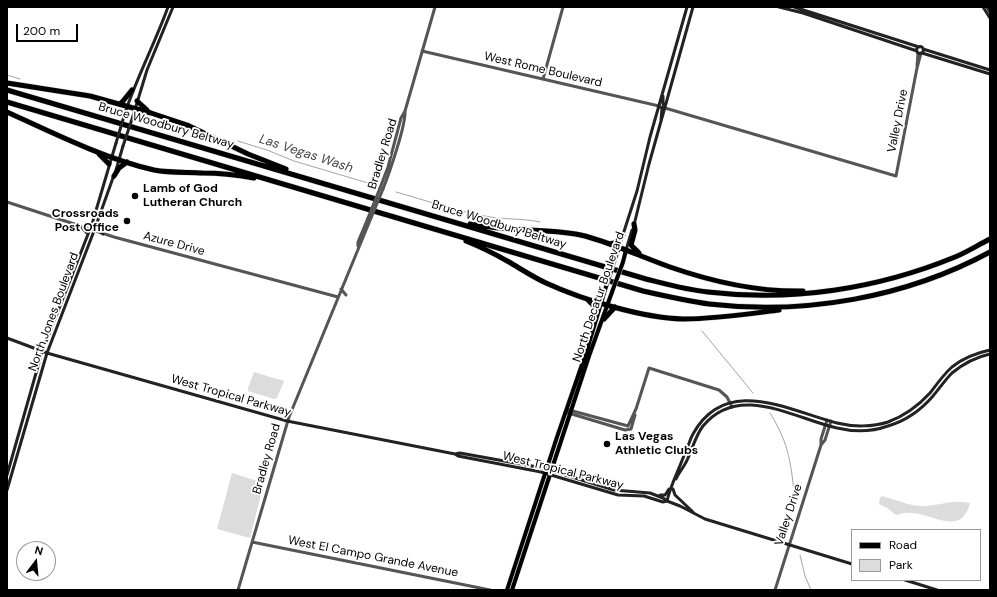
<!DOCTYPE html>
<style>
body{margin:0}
#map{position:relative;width:997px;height:597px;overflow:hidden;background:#fff;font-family:"DM Sans",sans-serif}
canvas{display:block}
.frame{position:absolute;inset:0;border:8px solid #000;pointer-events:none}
.legend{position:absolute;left:851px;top:529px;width:130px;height:52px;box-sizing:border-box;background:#fff;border:1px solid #999;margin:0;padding:5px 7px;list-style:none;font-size:12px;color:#000}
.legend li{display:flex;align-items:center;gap:8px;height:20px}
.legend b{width:20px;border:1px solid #999}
.north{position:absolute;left:16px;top:541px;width:40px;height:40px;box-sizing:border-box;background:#fff;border:1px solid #999;border-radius:50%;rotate:16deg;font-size:11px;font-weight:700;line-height:16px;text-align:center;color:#000}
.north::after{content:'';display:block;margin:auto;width:14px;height:18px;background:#000;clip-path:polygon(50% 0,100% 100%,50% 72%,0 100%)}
.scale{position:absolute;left:16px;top:24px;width:62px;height:18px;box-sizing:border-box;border:2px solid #000;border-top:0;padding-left:5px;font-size:12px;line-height:14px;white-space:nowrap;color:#000;-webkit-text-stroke:3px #fff;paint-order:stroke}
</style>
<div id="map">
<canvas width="997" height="597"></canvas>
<div class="frame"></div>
<ul class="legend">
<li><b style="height:5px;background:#000"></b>Road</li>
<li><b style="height:11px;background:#dcdcdc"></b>Park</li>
</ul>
<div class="north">N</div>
<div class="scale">200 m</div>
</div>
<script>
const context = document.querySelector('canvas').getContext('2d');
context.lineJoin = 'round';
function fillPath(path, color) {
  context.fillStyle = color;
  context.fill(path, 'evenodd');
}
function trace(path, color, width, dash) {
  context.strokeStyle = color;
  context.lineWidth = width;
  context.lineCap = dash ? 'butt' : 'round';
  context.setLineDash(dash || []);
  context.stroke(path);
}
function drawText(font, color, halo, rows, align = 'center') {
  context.font = font + ' "DM Sans",sans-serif';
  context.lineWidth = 3.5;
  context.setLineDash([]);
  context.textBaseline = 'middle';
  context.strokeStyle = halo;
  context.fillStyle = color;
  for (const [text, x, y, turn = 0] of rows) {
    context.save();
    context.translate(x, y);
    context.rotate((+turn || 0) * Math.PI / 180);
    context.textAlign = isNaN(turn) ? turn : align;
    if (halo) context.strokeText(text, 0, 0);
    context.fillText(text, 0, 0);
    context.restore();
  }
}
fillPath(new Path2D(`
 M254,372L284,381L277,398L274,399L248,391V388Z
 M232,473L264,483L250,538L217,529Z
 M882,496C894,499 912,507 924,506C941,505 953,499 970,503C961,537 934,514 912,513C906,512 901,514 896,515L887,508L879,504L880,498Z`), '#dcdcdc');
trace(new Path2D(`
 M7,75L20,79
 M238,141L267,150L294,161L368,183
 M396,192C425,200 455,211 485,216C504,220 522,218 540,222
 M702,331L753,393
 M770,413C790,445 791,465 795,501
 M800,555L805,576L811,590`), '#a3a3a3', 1);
const primary = new Path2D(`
 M615,259L619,247
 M623,262L626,250
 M507,590L557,437L587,350L605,290
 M512,590L589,356L612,292`);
const motorway = new Path2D(`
 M7,83L90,96L151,113L187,125L248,154L286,169
 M7,90L646,279C666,284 687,290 708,292C792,302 877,289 955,257C967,252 978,245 990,239
 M137,101L147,110
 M7,102L643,291C665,296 687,301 709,304C804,315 905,298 990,252
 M120,104L123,101L132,90
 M7,112C53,133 105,159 154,170C170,173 187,172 203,173C220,173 237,175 254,178
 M99,154L109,164
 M114,176L119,168L127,162
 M470,224C484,226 498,229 512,229C537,231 561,230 585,236C614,244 642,257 670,267C713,282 757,292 803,291
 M634,224L635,230L631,245L639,253
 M466,241C481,247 495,254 509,262C521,269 533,277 546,283C583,300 643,318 683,319C715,319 748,314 779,310
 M610,244L614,243L623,235
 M588,300L598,310
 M604,319L615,307`);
trace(primary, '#dbdbdb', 5);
trace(motorway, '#dbdbdb', 6);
trace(new Path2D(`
 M422,51L659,106
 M917,66L918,53
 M543,79L563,7
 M665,108L896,176L917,68L921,53
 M380,188L388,167L401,118L405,111L435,7
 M383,189C389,174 406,125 405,111
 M7,202L114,237L338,297
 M358,246V242L368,218
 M341,289L346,295
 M569,410L628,426L636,409L649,368L719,390L727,397L732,407
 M565,412L625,430
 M625,430L631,429L635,415
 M821,445V439L827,420
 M252,542L490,590
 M238,590L289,417L371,218
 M775,590L821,445L825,440L831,421`), '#555', 3);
trace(new Path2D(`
 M779,7L803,13L917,51
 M794,7L919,47
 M983,7L990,18
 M987,7L990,12
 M916.5 50a3.5 3.5 0 1 1 7 0a3.5 3.5 0 1 1-7 0Z
 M923,49L990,70
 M922,53L990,74
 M663,96V104L665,108
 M659,106L662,108L661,120
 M125,113C137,77 155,43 168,7
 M133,116L147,70L173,7
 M116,170L123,146
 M634,225L649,164L693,7
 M81,227L88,234
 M97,228L98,230L103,234
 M619,247L637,191L650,137L687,7
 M626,250L632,230
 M7,338L47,353L287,421L455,454L460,453L543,468L614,490L650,493L663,498L667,501
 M455,454L458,456L541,472L618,495L644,496L663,502L667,501L680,506L705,519L852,564
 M7,475L42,352L92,224L116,143
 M676,479C679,472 685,466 688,458C693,447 696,435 703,426C739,382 795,419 837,428C854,432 871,432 888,426C905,421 921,410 933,396C939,389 945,380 952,373C963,364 976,357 990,354
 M673,489L675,495L693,512
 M7,490L47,353L94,231L114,175
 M660,495H665L669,489
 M667,501C671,483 680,468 686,450C689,445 690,439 693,434C726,374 789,411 837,423C853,427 873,427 888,422C904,416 919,405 930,393C937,384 943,375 952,367C963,358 976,353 990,350
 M905,580L937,590`), '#222', 3);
trace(primary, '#000', 4);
trace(motorway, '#000', 5);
const primaryBridge = new Path2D(`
 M605,290L615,259
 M612,292L623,262`);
trace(primaryBridge, '#dbdbdb', 5, []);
trace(new Path2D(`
 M368,218L380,188
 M371,218L383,189`), '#555', 3);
trace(new Path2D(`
 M116,143L125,113
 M123,146L133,116`), '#222', 3);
trace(primaryBridge, '#000', 4);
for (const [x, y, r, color] of [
 [135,196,4,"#000"],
 [127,221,4,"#000"],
 [607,444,4,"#000"]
]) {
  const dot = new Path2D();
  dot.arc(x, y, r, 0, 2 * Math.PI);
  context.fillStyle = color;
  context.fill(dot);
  trace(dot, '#fff', 1.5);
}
drawText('12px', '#000', '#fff', [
 ["West Rome Boulevard",543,70,13],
 ["Valley Drive",898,121,-79],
 ["Bruce Woodbury Beltway",166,126,16],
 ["Bradley Road",383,154,-73],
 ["Bruce Woodbury Beltway",499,225,17],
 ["Azure Drive",174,244,15],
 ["North Decatur Boulevard",599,297,-71],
 ["North Jones Boulevard",54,312,-70],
 ["West Tropical Parkway",231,396,16],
 ["Bradley Road",267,459,-74],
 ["West Tropical Parkway",563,471,14],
 ["Valley Drive",789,515,-72],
 ["West El Campo Grande Avenue",373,557,11]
]);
drawText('bold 12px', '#000', '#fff', [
 ["Lamb of God",143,189],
 ["Lutheran Church",143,203],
 ["Crossroads",119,214,"right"],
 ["Post Office",119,228,"right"],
 ["Las Vegas",615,437],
 ["Athletic Clubs",615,451]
], 'left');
drawText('italic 13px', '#444', '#fff', [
 ["Las Vegas Wash",306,154,18]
]);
</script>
